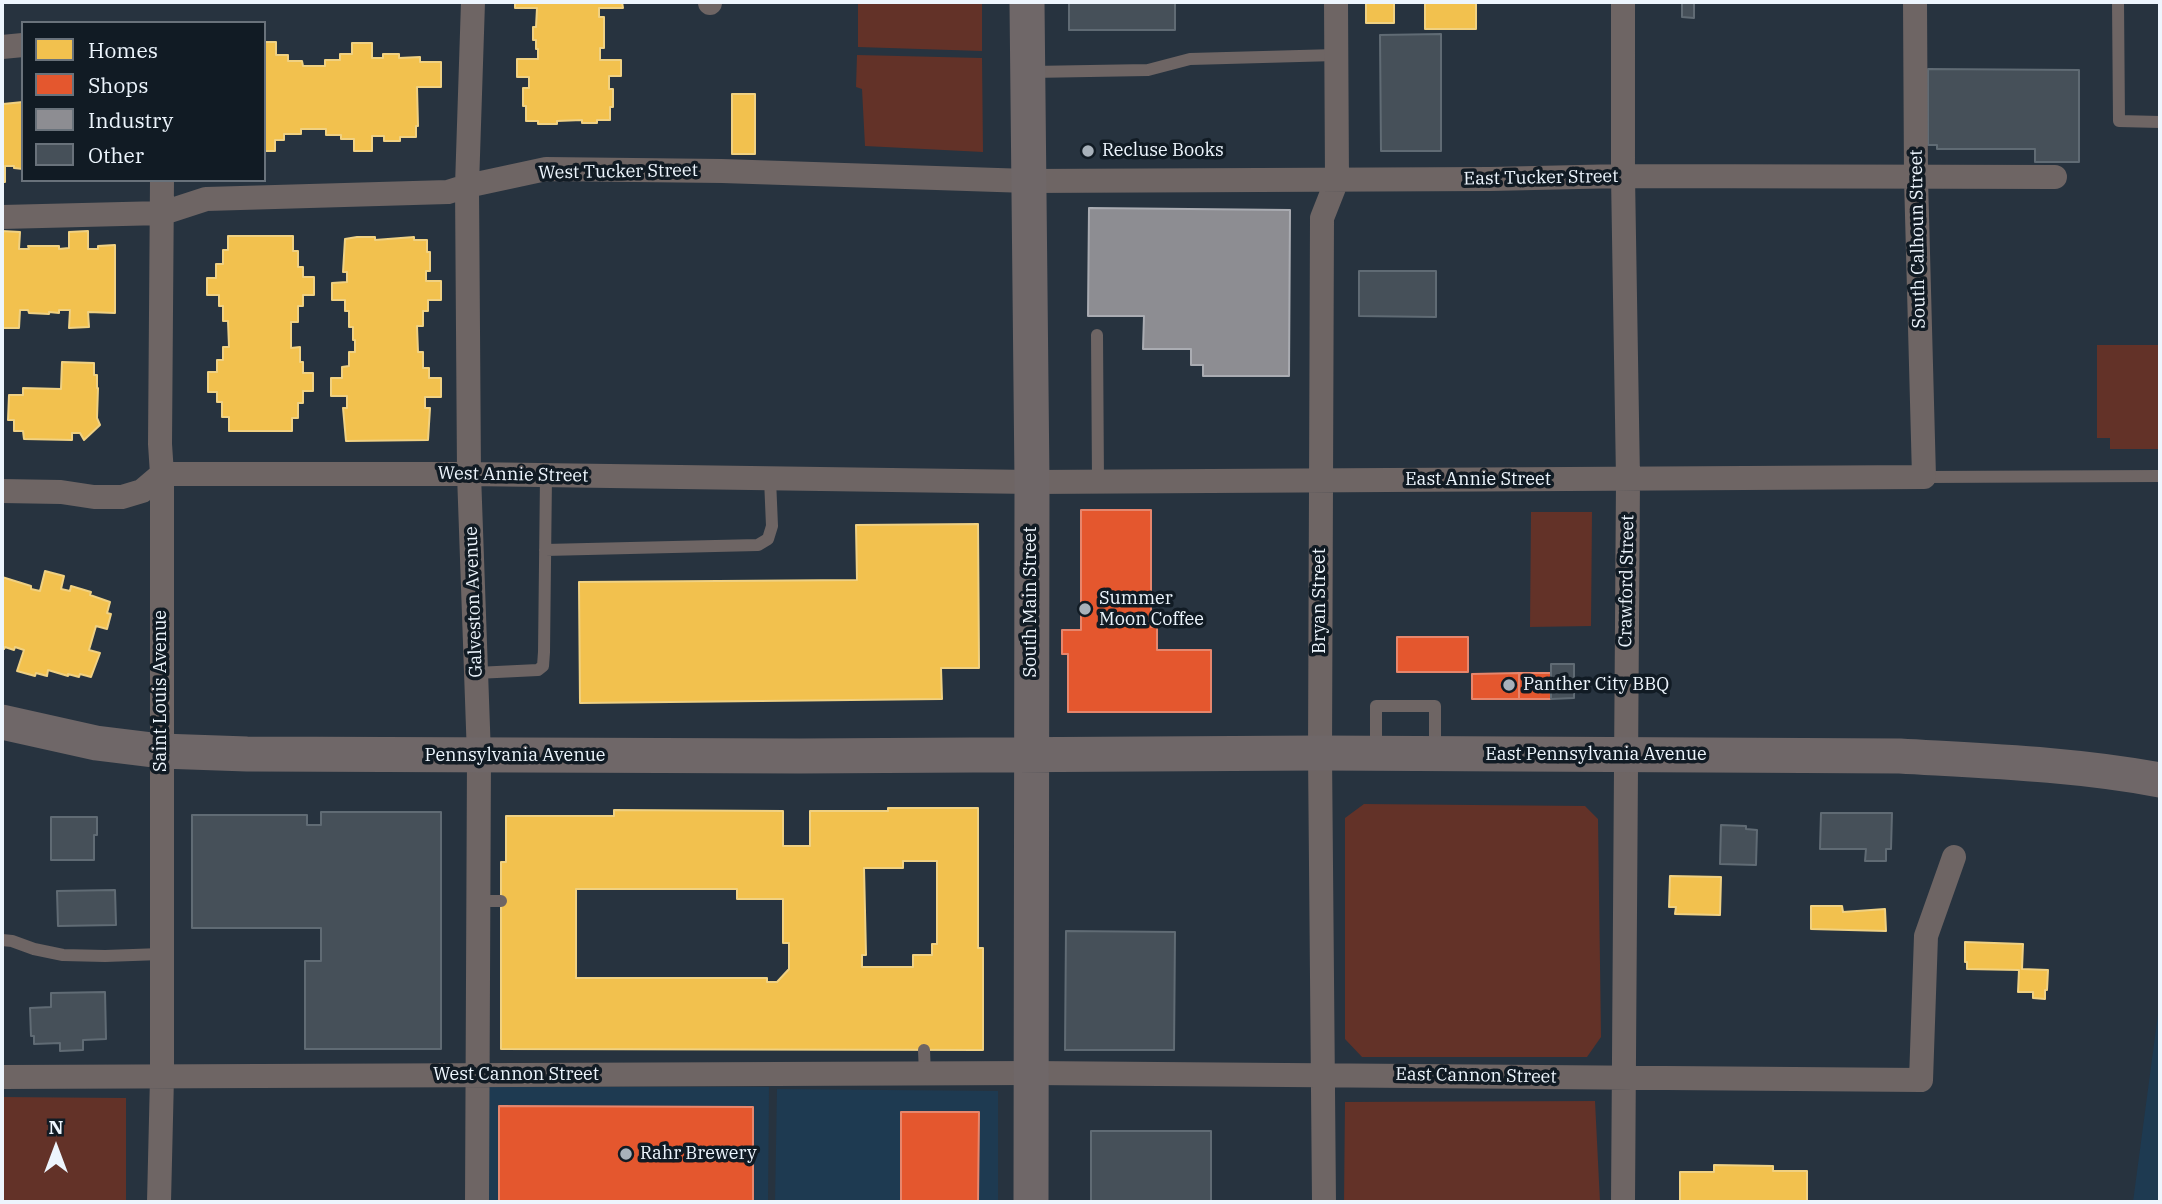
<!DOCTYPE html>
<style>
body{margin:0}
#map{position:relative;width:2162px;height:1204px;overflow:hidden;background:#27333f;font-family:"IBM Plex Serif",serif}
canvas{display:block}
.frame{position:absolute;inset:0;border:4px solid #edf5fd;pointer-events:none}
.legend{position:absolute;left:21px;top:21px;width:245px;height:161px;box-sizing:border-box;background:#111b24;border:2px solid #69727b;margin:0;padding:9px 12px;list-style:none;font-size:21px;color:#edf5fd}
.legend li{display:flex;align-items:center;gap:14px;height:35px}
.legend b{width:35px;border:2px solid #69727b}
.north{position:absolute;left:21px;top:1113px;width:70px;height:70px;-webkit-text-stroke:5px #111b24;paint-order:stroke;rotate:0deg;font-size:19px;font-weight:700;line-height:28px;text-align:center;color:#edf5fd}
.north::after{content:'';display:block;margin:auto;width:24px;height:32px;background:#edf5fd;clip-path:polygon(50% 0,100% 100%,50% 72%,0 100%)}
</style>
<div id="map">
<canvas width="2162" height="1204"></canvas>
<div class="frame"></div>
<ul class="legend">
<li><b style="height:19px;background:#f2c14e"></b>Homes</li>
<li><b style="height:19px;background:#e4572e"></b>Shops</li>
<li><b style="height:19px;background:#8d8d92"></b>Industry</li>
<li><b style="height:19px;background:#465059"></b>Other</li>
</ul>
<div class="north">N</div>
</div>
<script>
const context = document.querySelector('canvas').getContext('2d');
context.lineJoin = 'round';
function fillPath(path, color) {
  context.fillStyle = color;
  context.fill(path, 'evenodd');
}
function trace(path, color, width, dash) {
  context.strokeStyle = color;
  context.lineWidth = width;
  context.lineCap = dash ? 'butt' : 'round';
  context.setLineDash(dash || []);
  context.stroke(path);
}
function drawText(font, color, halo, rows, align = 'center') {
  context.font = font + ' "IBM Plex Serif",serif';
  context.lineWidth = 7;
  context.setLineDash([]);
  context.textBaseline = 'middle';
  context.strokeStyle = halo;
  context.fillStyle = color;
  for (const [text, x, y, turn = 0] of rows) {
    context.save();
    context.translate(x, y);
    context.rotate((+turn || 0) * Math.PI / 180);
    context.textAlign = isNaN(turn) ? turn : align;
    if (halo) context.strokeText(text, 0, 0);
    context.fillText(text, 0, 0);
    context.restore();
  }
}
fillPath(new Path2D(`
 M2160,999V1202H2133Z
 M486,1087H769L768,1202H487Z
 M777,1089L998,1091V1202H775Z`), '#1e3a51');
fillPath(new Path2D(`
 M858,2H982V51L858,47Z
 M857,55L982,58L983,152L865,146L862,89L856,87Z
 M2097,345H2160V449H2110V438H2097Z
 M1531,512H1592L1591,626L1530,627Z
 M1364,804L1585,806L1598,819L1601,1037L1587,1057H1362L1345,1039V818Z
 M2,1097L126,1098V1202H3Z
 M1595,1101L1600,1202H1344L1345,1102Z`), '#633228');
const homes = new Path2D(`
 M515,2H622L623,8H599V17H604V48H600V60H621V76H609V89H613V107H610V120H597V123H582V120L557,121V124H538V121H526V106H523V88H529V77H517V59H538V49H536V40H533V27H536L537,8H515Z
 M1366,2H1476V29H1425V2H1394V23H1366Z
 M264,42H276V55H288V61H302L303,66H325V60H340V54H352V43H372V58H383V54H399V58L420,57V62H441V87H417L418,126H416V137H400V141H384V136H372V151H354V139H341V135H326V129H301V134H284V140H275V151H264Z
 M2,87L3,104L23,102V169L14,168V166H5V182H2Z
 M732,94H755V154H732Z
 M2,231L20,232L19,249H29L28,246H59V249L69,248V232L88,231V249H98V246L115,245V313L88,312L89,327L69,328L70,310H59V313L49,312V314L29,313L28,310H20L19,328H2Z
 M228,236H293V251H298V267H303V277H314V295H303V306H298V322H291V348L300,347V362H303V373H313V391H303V403H298V418H292V431H229V417H222V402H217V392H208V372H217V360H223V347H229L228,321H223V306H219V295H207V278H216V264H223V250H228Z
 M357,237H375V240L414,237V240H427V252H430V271H426V281H441V300H428V311H423V326H417L418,352H423V368H429V378H441V397H425V408H430L428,440L346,441L343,408H347V396H331V378H342V367L349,366V352H355V340H353V327H349V311H345V300H332V283L347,282V272H343L345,239Z
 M62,362L94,363V375H97V388H98L97,418L100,425L84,440L80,433H72V440L24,439L23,431H14V420H8L9,395H23V388L61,389Z
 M978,524L979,668H941L942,699L580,703L579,582L857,580L856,525Z
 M45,571L64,576L61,589L70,591L71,586L91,592L90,595L110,602L107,613L111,614L107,629L96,626L89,650L100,653L91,677L80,674L79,677L68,674V676L48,670L47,676L36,673L35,676L17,671L24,650L15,647L14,650L5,647L4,649H2V577L31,586V589L40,591Z
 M888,808H978V948H983V1050L501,1049V862H506V816H614V810L783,811V846H810V811H888ZM903,861H937V944H932V955H913V967H862V955H866L864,868H903ZM576,889H737V899H783V943H789V969L777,982H767V978H576Z
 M1670,876L1721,877L1720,915L1675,914L1676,907H1669Z
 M1811,906H1842L1843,912L1885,909L1886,931L1811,929Z
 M1965,942L2023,944L2022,969L2048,970L2047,990H2045V999L2033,998V992H2018L2019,970L1967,969V962H1965Z
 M1714,1165L1773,1166V1171H1807V1202H1680V1172H1714Z`);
fillPath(homes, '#f2c14e');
trace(homes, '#f0d182', 2);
const shops = new Path2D(`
 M1081,510H1151V627H1157V650H1211V712H1068V654H1062V630H1081Z
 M1397,637H1468V672H1397Z
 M1519,673H1551V699H1519Z
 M1519,673V699H1472V674Z
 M499,1106L753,1107V1202H499Z
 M901,1112H979L978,1202H901Z`);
fillPath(shops, '#e4572e');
trace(shops, '#e7866c', 2);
const industry = new Path2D(`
 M1089,208L1290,210L1289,376H1203V365H1191V349H1143L1144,316H1088Z`);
fillPath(industry, '#8d8d92');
trace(industry, '#aaacb2', 2);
const building = new Path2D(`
 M1069,2H1175V30H1069Z
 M1682,2H1694V18L1682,17Z
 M1441,34V151H1381L1380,35Z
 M1928,69L2079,70V162H2035V149H1937V145H1928Z
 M1359,271H1436V317L1359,316Z
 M1551,664H1574V698L1551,699Z
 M321,812H441V1049H305V961H321V928H192V815H307V825H321Z
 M1821,813H1892L1891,849H1886V861H1865L1866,849H1820Z
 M51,817H97V835H94V860H51Z
 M1721,825L1746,826V829L1757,830L1756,865L1720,864Z
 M115,890L116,925L58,926L57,891Z
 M1066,931L1175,932L1174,1050H1065Z
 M105,992L106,1039L83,1040V1050L60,1051V1043L34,1044V1036H31L30,1008L51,1007V993Z
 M1091,1131H1211V1202H1091Z`);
fillPath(building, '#465059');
trace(building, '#606b74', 2);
trace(new Path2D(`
 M2118,2L2119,121L2160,122
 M1031,72L1148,70L1190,59L1336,55
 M1097,335L1098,482
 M1924,477L2160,476
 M545,550L758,545L768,539L772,526L770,479
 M476,673L538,670L543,666L544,652L546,476
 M1376,750V706H1435V750
 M478,901H501
 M2,940L12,941L34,949L63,955L105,956L161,954
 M924,1050L925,1074`), '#6e6564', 12);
trace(new Path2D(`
 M473,2L467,186L469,474L479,756L477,1202
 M710,3V2
 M2,47L23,45
 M2,217L163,213L206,199L448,192L467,186L546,169L722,171L1028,181L1490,179L1623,176L2055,177
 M2,491L61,492L94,497H122L142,491L162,474H469L1032,482L1924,477L1916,178L1915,2
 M2,1077L1031,1073L1921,1080L1926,936L1954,857
 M159,1202L162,1077V474L160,444L162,180
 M1324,1202L1320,753L1322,218L1337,180L1336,2
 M1623,1202L1628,479L1623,176V2`), '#6e6564', 24);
trace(new Path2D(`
 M1027,2L1032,482L1031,1202
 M2,722L96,743L161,751L247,754L799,756L1320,753L1900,756C1986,761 2075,764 2160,780`), '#6f6768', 35);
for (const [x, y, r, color] of [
 [1088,151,7,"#a8b1ba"],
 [1085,609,7,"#a8b1ba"],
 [1509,685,7,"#a8b1ba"],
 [626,1154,7,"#a8b1ba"]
]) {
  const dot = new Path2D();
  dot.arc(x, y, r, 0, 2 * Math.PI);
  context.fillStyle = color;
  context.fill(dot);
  trace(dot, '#111b24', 2.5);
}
drawText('18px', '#edf5fd', '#111b24', [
 ["Recluse Books",1102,151],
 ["Summer",1099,599],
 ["Moon Coffee",1099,620],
 ["Panther City BBQ",1523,685],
 ["Rahr Brewery",640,1154]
], 'left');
drawText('18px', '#edf5fd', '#111b24', [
 ["West Tucker Street",618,172,-1],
 ["East Tucker Street",1541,178,-1],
 ["South Calhoun Street",1918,239,-91],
 ["West Annie Street",513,475,1],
 ["East Annie Street",1478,480],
 ["Crawford Street",1627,581,-89],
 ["Bryan Street",1320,601,-90],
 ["Galveston Avenue",474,602,-92],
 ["South Main Street",1031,602,-90],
 ["Saint Louis Avenue",161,691,-90],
 ["East Pennsylvania Avenue",1596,755],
 ["Pennsylvania Avenue",515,756],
 ["West Cannon Street",516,1075],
 ["East Cannon Street",1476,1076,1]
]);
</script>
